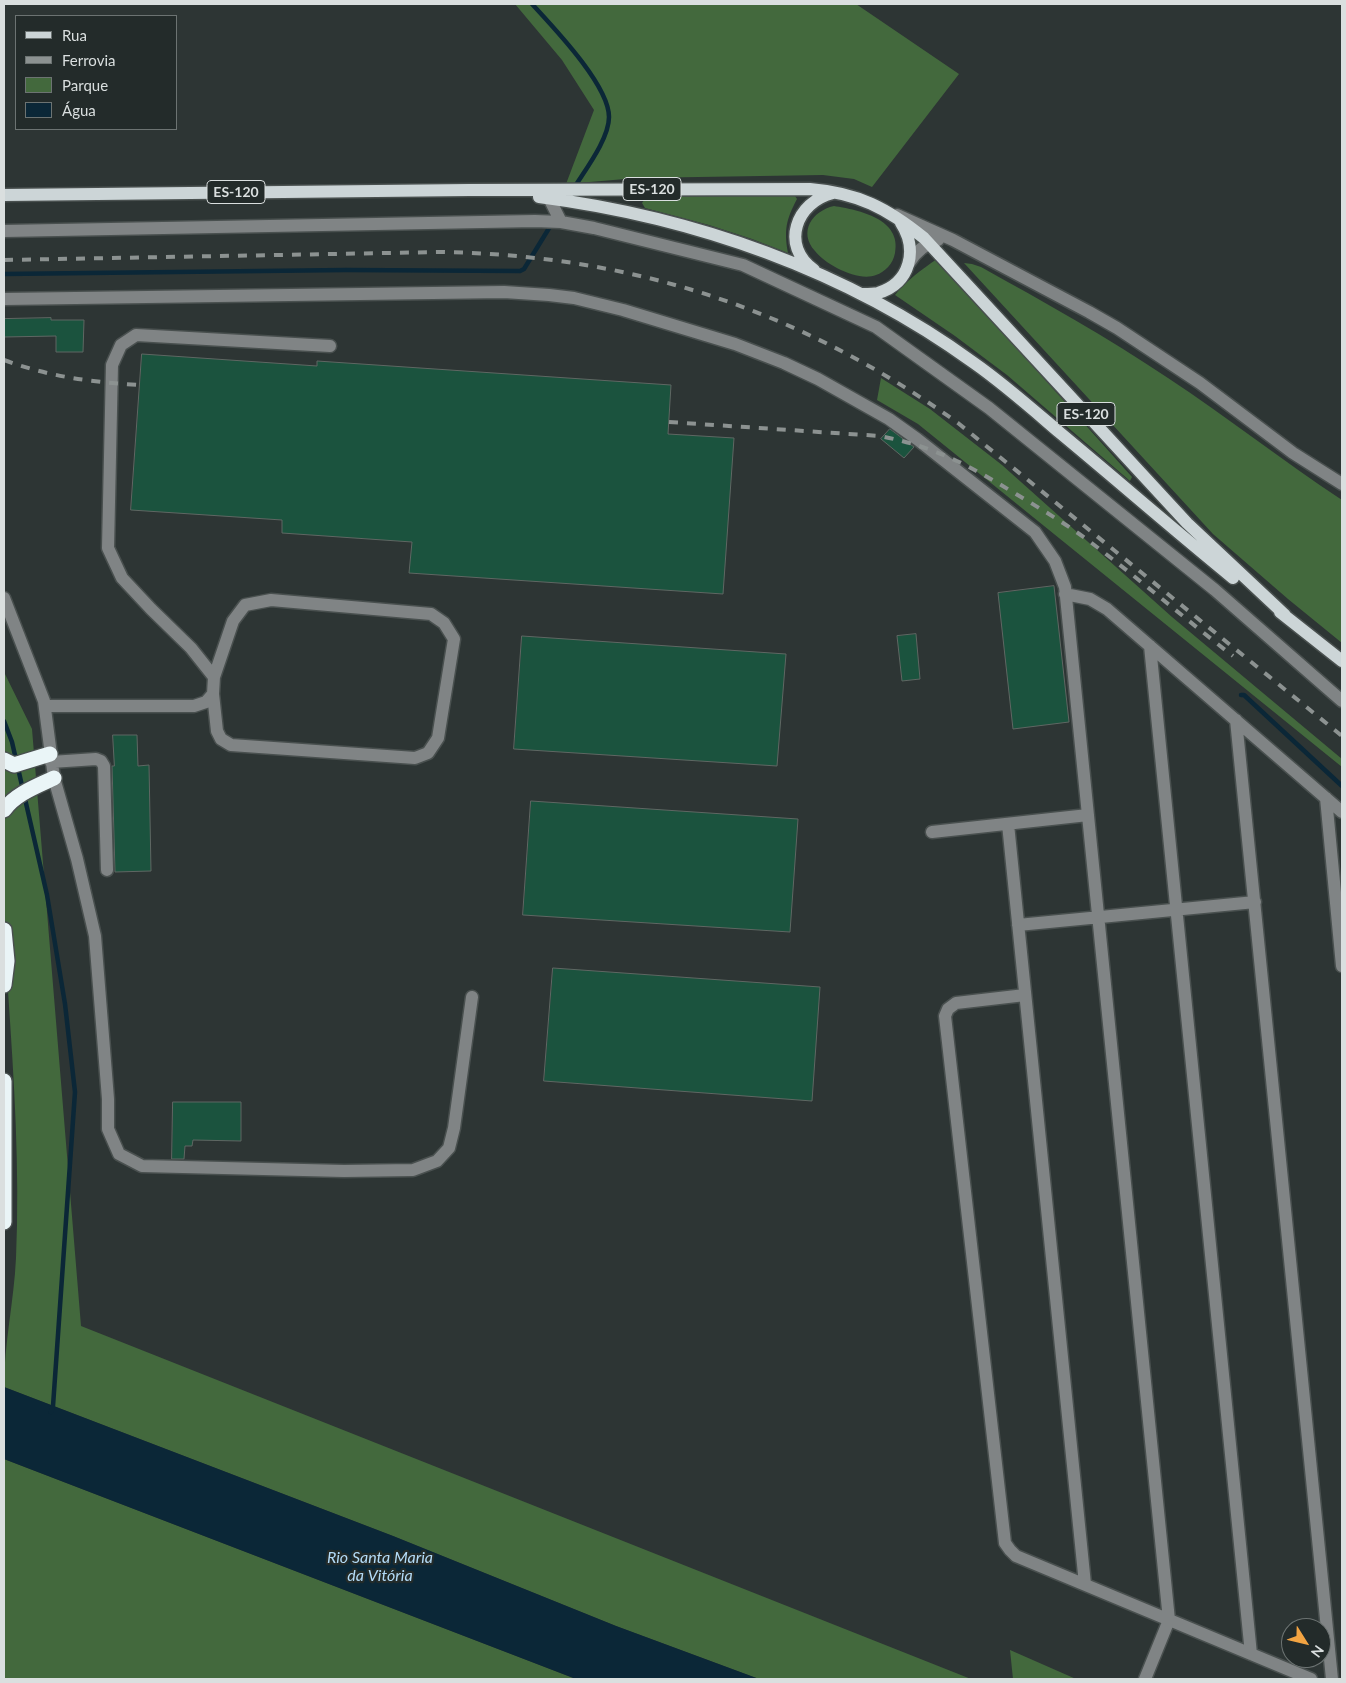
<!DOCTYPE html>
<meta charset="utf-8">
<style>
body{margin:0}
#map{position:relative;width:1346px;height:1683px;overflow:hidden;background:#2d3534;font-family:Lato,sans-serif}
canvas{display:block}
.frame{position:absolute;inset:0;border:5px solid #dadfdf;pointer-events:none}
.legend{position:absolute;left:15px;top:15px;width:162px;height:115px;box-sizing:border-box;background:#232b2a;border:1px solid #6c7372;margin:0;padding:6px 9px;list-style:none;font-size:15px;color:#dadfdf}
.legend li{display:flex;align-items:center;gap:10px;height:25px}
.legend b{width:25px;border:1px solid #6c7372}
.north{position:absolute;left:1281px;top:1618px;width:50px;height:50px;box-sizing:border-box;background:#232b2a;border:1px solid #6c7372;border-radius:50%;rotate:126deg;font-size:14px;font-weight:700;line-height:20px;text-align:center;color:#dadfdf}
.north::after{content:'';display:block;margin:auto;width:18px;height:22px;background:#f3a442;clip-path:polygon(50% 0,100% 100%,50% 72%,0 100%)}
</style>
<div id="map">
<canvas width="1346" height="1683"></canvas>
<div class="frame"></div>
<ul class="legend">
<li><b style="height:6px;background:#ccd5d7"></b>Rua</li>
<li><b style="height:6px;background:#8c9291"></b>Ferrovia</li>
<li><b style="height:14px;background:#43693d"></b>Parque</li>
<li><b style="height:14px;background:#0b2737"></b>Água</li>
</ul>
<div class="north">N</div>
</div>
<script>
const context = document.querySelector('canvas').getContext('2d');
context.lineJoin = 'round';
function fillPath(path, color) {
  context.fillStyle = color;
  context.fill(path, 'evenodd');
}
function trace(path, color, width, dash) {
  context.strokeStyle = color;
  context.lineWidth = width;
  context.lineCap = dash ? 'butt' : 'round';
  context.setLineDash(dash || []);
  context.stroke(path);
}
function drawText(font, color, halo, rows, align = 'center') {
  context.font = font + ' Lato,sans-serif';
  context.lineWidth = 4.5;
  context.setLineDash([]);
  context.textBaseline = 'middle';
  context.strokeStyle = halo;
  context.fillStyle = color;
  for (const [text, x, y, turn = 0] of rows) {
    context.save();
    context.translate(x, y);
    context.rotate((+turn || 0) * Math.PI / 180);
    context.textAlign = isNaN(turn) ? turn : align;
    if (halo) context.strokeText(text, 0, 0);
    context.fillText(text, 0, 0);
    context.restore();
  }
}
fillPath(new Path2D(`
 M515,4H856L959,74L872,187L854,179L823,175L637,178L566,184L594,110L562,60Z
 M668,195L795,196L797,199C786,220 784,230 788,253L752,239L709,225L645,208L642,203L645,199Z
 M834,206C859,210 902,219 895,253C893,264 885,272 876,275C858,282 826,265 815,251C798,232 812,211 834,206Z
 M937,259L1132,477L1130,481L1007,375L955,336L895,295C907,280 921,270 937,259Z
 M964,263L972,264L981,267C1044,302 1107,337 1168,378C1227,417 1283,461 1342,500V643L1288,599L1213,534Z
 M881,378L930,409L1002,465L1172,617L1342,759V767L918,424L877,400Z
 M4,672L32,729L81,1326L971,1679H759L616,1626L393,1536L4,1387C4,1344 14,1301 16,1258C20,1169 14,1080 8,991L4,970Z
 M4,1459L576,1679H4Z
 M1010,1650L1076,1679H1013Z`), '#43693d');
fillPath(new Path2D(`
 M4,1387L393,1536L616,1626L759,1679H576L4,1459Z`), '#0b2737');
trace(new Path2D(`
 M532,4C553,27 609,85 609,117C609,139 585,170 574,188
 M4,274L346,270L520,271L524,269L551,225
 M1241,695H1244L1342,786
 M4,721L12,742L47,895L65,1004L75,1092L53,1406L51,1412`), '#0b2737', 4.5);
const building = new Path2D(`
 M51,318V320H84L83,352H56V336L4,337V319Z
 M142,354L317,366V361L671,385L668,434L734,438L723,594L409,573L412,542L282,533V520L131,510Z
 M890,429L914,447L904,458L881,439Z
 M1054,586L1069,722L1013,729L998,593Z
 M916,634L920,679L902,681L897,636Z
 M522,636L786,654L777,766L514,749Z
 M113,735H137L138,766L149,765L151,871L115,872L112,766H114Z
 M531,801L798,819L790,932L523,915Z
 M553,968L820,987L812,1101L544,1081Z
 M173,1102H241V1141L193,1140L192,1146H185L184,1159H172Z`);
fillPath(building, '#1b533e');
trace(building, '#5f6763', 1);
const minor = new Path2D(`
 M549,198L561,222
 M897,215L953,240L1089,312L1117,328L1200,383L1293,453L1342,484
 M4,231L535,221L561,222L594,228L743,265L876,327L989,408L1215,590L1342,701
 M909,263C916,251 925,244 938,240
 M4,299L504,292L549,295L574,298L623,310L735,344L784,363L818,379L889,419L917,439L1035,532L1055,561L1065,587L1169,1620L1145,1679
 M1065,594L1090,599L1107,609L1342,812
 M4,598L44,701L54,778L77,859L95,936L108,1099V1129L119,1154L142,1166L344,1171L413,1170L437,1161L449,1148L454,1128L472,997
 M1150,646L1251,1654
 M213,694L217,731L221,739L231,745L415,758L428,753L438,738L454,639L444,623L431,614L271,600L245,605L233,621L214,677
 M45,706H194L206,702L213,694L214,677L191,648L151,609L122,578L108,548L112,365L121,345L136,335L330,346
 M1236,720L1332,1679
 M51,762L96,759L101,761L104,766L107,870
 M1326,798L1342,966
 M1008,824L1085,1584
 M932,832L1088,815
 M1018,925L1255,902
 M1025,995L956,1003L948,1009L945,1016L1005,1543L1010,1550L1016,1556L1311,1679`);
const major = new Path2D(`
 M4,195L469,190L810,189C858,193 887,208 924,238L1187,523L1285,615
 M539,197C694,217 846,270 974,363C1004,384 1031,408 1059,432C1117,480 1174,530 1233,578
 M814,270C780,246 796,202 833,193
 M863,294C868,294 874,294 878,293C911,283 918,249 901,223
 M1280,612L1342,661`);
const highway = new Path2D(`
 M4,760L14,765L50,754
 M4,810C15,794 37,786 54,778
 M4,930L7,961L4,985
 M4,1081V1222`);
trace(minor, '#49504f', 15);
trace(major, '#49504f', 15);
trace(highway, '#49504f', 18);
trace(minor, '#808485', 12);
trace(major, '#ccd5d7', 12);
trace(highway, '#eaf5f7', 15);
trace(new Path2D(`
 M4,260L440,252C633,255 800,310 958,423L1342,736
 M4,360C50,377 91,382 140,385
 M669,422L880,436C936,447 968,465 1016,494C1041,509 1066,524 1089,541C1138,578 1184,618 1233,656`), '#8c9291', 4, [9, 9]);
for (const [x, y, w] of [
 [652,189,58],
 [236,192,58],
 [1086,414,58]
]) {
  const box = new Path2D();
  box.roundRect(x - w / 2, y - 11.5, w, 23, 4);
  context.fillStyle = '#232b2a';
  context.fill(box);
  trace(box, '#dadfdf', 1);
}
drawText('bold 14px', '#dadfdf', null, [
 ["ES-120",652,189],
 ["ES-120",236,192],
 ["ES-120",1086,414]
]);
drawText('italic 16px', '#b3dbf7', '#232b2a', [
 ["Rio Santa Maria",380,1558],
 ["da Vitória",380,1576]
]);
</script>
